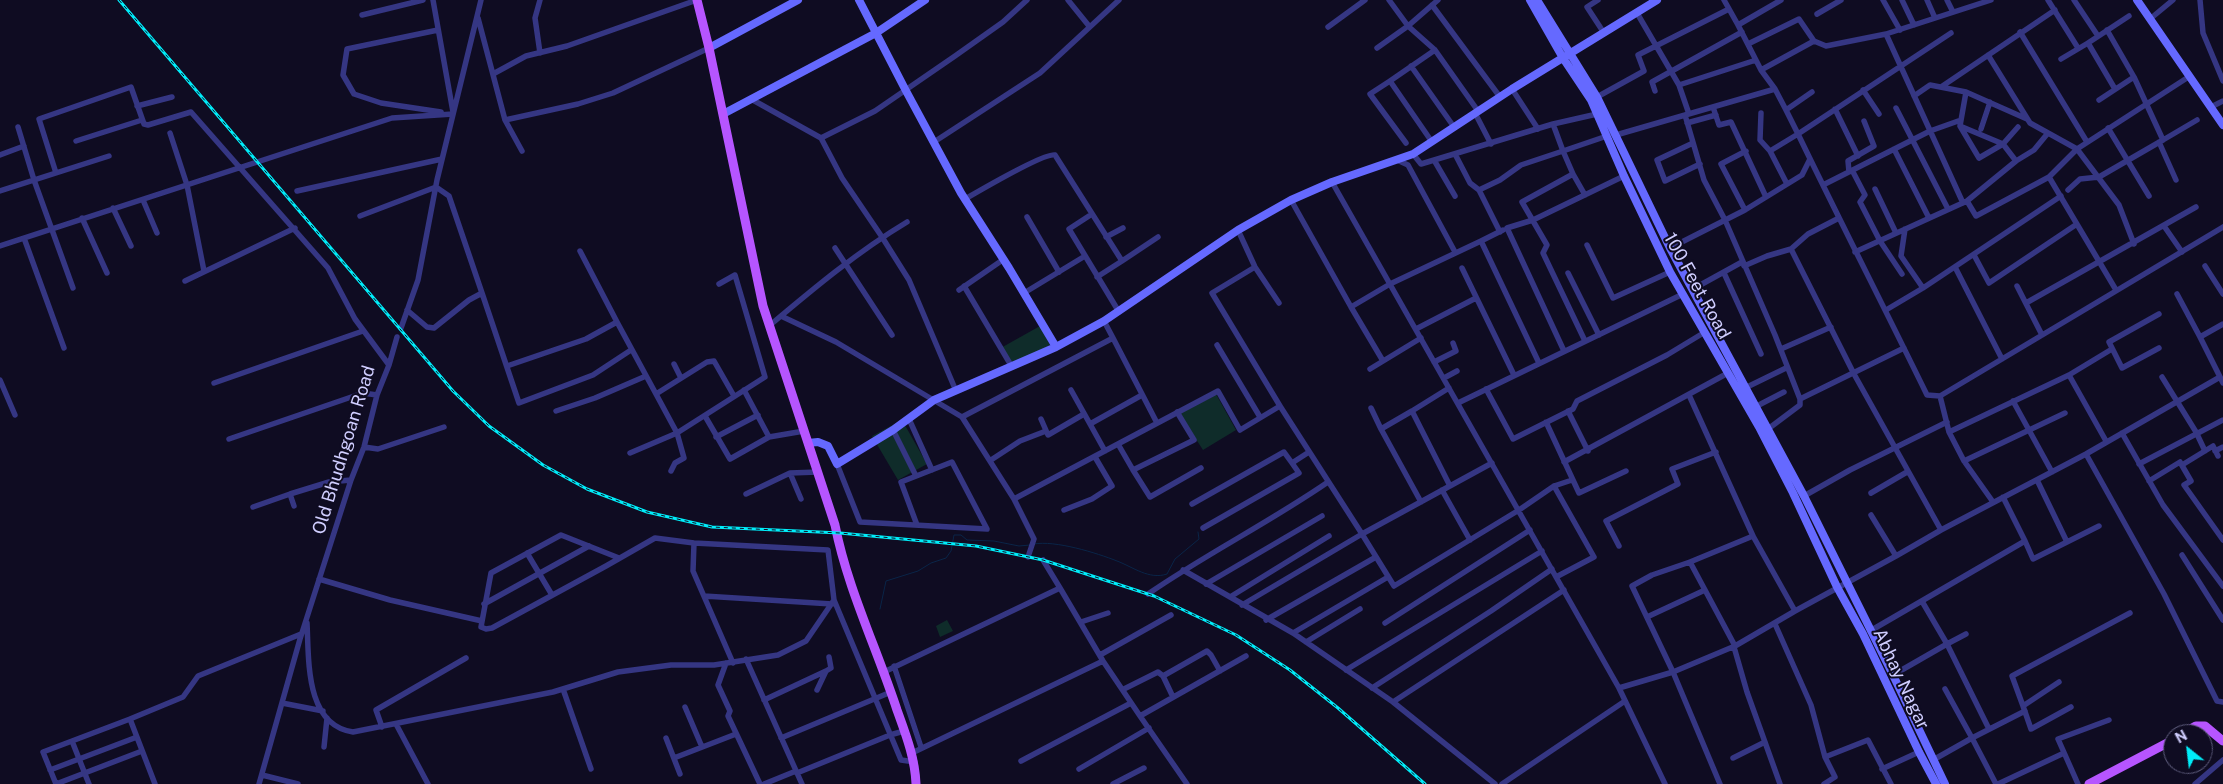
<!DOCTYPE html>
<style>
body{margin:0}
#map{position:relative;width:2223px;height:784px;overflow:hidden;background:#0f0c22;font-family:"Public Sans",sans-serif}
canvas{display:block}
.north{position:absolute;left:2163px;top:724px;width:50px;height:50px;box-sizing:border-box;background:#0f0c22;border:1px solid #5c5a7a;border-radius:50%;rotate:331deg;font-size:14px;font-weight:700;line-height:20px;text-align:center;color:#d0ceff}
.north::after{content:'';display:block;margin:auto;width:18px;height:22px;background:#00edf9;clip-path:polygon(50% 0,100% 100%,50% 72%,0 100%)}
</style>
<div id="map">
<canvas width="2223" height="784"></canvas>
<div class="north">N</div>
</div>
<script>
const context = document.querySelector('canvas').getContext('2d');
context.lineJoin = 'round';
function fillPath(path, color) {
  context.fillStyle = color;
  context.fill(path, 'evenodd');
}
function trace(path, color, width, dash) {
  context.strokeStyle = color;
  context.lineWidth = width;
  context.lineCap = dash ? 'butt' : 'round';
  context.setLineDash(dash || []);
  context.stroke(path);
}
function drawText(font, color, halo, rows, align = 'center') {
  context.font = font + ' "Public Sans",sans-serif';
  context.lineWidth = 4;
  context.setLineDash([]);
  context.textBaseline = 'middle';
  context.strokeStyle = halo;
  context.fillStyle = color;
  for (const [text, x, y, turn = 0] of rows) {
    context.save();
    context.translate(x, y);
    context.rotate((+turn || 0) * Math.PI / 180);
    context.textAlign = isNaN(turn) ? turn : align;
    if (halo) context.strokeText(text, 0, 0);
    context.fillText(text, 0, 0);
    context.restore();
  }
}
fillPath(new Path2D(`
 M1040,326L1050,345L1010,367L999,349Z
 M1216,394L1236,430L1203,450L1179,413Z
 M902,420L927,464L898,480L872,436Z
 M947,620L953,631L940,637L936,626Z`), '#0f2c2a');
trace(new Path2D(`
 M1034,544C1055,540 1097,553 1117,561C1133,567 1149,580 1167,574L1175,559L1199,539L1198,532
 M880,609L886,581L918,571L931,563L946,558L951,551L954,535H961L967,540L994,541L1019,546L1030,545`), '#0a2548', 1);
trace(new Path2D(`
 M433,0L453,112
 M540,0L535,18L540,53
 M1068,0L1089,26
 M1389,0L1408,26L1438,0
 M1598,0L1587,7L1604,33
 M1724,0L1738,25L1781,0
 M1883,0L1900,30
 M1902,0L1914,25
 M1927,0L1935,18
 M1947,0L1953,12
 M2048,0L2078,48
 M2074,0L2098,36
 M2200,0L2203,33L2223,81
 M1432,5L1500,97
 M1637,13L1679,85L1756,60
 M1817,14L1841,0
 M362,15L423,0
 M478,18L505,120L578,104L613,93L709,48
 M2150,19L2173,0
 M1738,25L1761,70L1775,89L1786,110L1812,92
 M1328,27L1365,0
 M438,30L347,49L343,75L354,94L381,103L441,112
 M2020,32L2087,142
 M1886,34L1963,203
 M1814,41L1826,46L1886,34L1991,0
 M2088,43L2129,16
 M1748,44L1799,19L1814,41L1761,70
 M1377,48L1408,26L1435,50L1478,111
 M2061,59L2088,43L2115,89
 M1411,66L1454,127
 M493,74L526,56L567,46L697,0
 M1390,81L1435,50
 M1679,85L1689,114
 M1941,87L2055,10
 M1512,89L1538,129
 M1863,90L1879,114
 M1655,91L1652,82L1742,32
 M1966,92L1960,126L1979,158L2003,144L2018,127
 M1914,96L1930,85L1966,92L2027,119
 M1597,97L1644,71L1638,55L1729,9
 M751,99L821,138L842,178L882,237L909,280L956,391
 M2099,100L2134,77L2107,30
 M137,106L172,97
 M1713,107L1719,125L1731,122L1766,197
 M2211,107L2223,101
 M1896,108L1948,209
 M1835,109L1858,156
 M1786,110L1798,134L1770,151L1787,184
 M1475,113L1491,144
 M1761,113L1760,140L1770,151
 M1685,115L1704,180L1725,220L1775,335L1800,399V405L1768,429
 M505,120L522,151
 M1687,123L1716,115
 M1960,126L2003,144L2016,161
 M18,127L34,180L73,288
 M2108,128L2149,196
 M1981,129L1990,102
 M170,133L187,185L204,271
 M1616,135L1775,89
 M821,138L875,111L955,56L1003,22L1027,0
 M2163,140L2197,120
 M76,141L142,120
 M934,142L1040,73L1119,0
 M2159,142L2176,180
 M1406,143L1370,94L1390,81L1432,142
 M1693,143L1657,160L1665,181L1700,164
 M1894,149L1929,218
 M1413,154L1421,164L1553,124L1597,114
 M1455,154L1470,183L1479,190L1500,232
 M0,155L24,146
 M1397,160L1408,165L1455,252
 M1434,160L1455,196
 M1852,170L1865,195L1860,202L1880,241L1902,274
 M1849,172L1848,161L1874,146L1864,121
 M56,173L39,119L131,87L144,124L148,125L191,112L328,268L355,319L389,365L377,395L364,447L351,480L300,639L259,784
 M1573,174L1522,202L1547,245L1543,253L1585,341
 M2049,177L2116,290
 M1332,182L1619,688
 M1823,185L1930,131L1961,120
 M1875,189L1896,233
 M1479,190L1500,180L1521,165L1563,151L1553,124
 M2068,190L2080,179L2099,177L2163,140L2134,77
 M0,191L109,156
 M297,191L442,159
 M1585,195L1573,174L1563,151L1607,136
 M965,199C979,191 1045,152 1055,155L1122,261L1097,277
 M143,200L157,233
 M1291,200L1351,307
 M1967,201L2016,161L2034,150L2048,133
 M113,208L131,246
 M1745,210L1721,164L1746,151
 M1092,214L1069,229L1119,312
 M360,216L436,187L449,196L482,293L469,300L434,328L427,327L407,310
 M1027,217L1059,272
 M82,218L107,273
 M1839,218L1808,234L1791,249L1854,374L1941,530
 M2164,226L2182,252
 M1905,229L1901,256L1923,288
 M1238,230L1255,267L1279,303
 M1106,237L1123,228
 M24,238L64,348
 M1481,241L1503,230
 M2134,244L2119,205L2077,149L2190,76
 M1587,245L1613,298L1670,272
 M0,246L392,118L453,114
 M835,248L892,335
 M1670,248L1745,210L1802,175L1810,159
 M580,251L617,322
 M1855,252L1967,201L1976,216L2049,177L2077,149L2030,123L1988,55
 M1974,255L1989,283L2077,224
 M1122,261L1158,237
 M1744,266L1767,256L1791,249
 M2205,266L2223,294
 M1955,267L2002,359
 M1462,268L1514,375
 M1568,273L1599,335
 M1724,273L1761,354
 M185,281L295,228
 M964,286L1012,367
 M2017,286L2042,335
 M1693,289L1742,262
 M959,290L1004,259
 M482,293L519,403L593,375L631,350
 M1024,293L1085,256
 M2177,294L2200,337
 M2026,303L2196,207
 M1886,310L1923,288L2061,196
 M2159,314L2109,342L2122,368L2159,348
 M781,316L836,342L962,417L1014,499
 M2223,324L2200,337L2223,383
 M769,326C813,289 857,252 907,222
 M401,328L418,280L437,180L481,0
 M1416,329L1476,298
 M1113,338L1157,423
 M1217,345L1260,417
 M1781,349L1831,327
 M1564,351L1507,228L1533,220L1624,176
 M1383,361L1351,307L1390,284L1481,241L1539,363
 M1434,362L1456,351L1453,343
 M674,364L681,378
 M389,365L397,337
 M507,366L586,339L617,322L656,394
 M1370,369L1421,338
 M2069,375L2106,441
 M2162,377L2196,432L2205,451
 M1444,378L1457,371
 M0,380L15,415
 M214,383L363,331
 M1745,388L1786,368
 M1486,389L1513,439L1573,409L1577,401L1667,355L1705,332
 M744,390L769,437
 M1071,390L1090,424
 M1689,395L1753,536
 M1940,396L1927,395C1884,307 1840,221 1798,134L1951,33
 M1800,399L1904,348
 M2013,401L2052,472
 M1458,403L1683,294
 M1755,407L1784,392
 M1371,408L1381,429
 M556,411L595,398L646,376
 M1412,411L1449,388
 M1568,411L1588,451
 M1177,412L1194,440L1133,470L1150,497L1201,468
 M705,416L730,459L769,437L804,431
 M962,417L1113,338L1104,321
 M909,419L932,470
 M1041,419L1048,435L1084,414
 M1546,422L1579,493L1626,471
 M893,430L916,476
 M1949,432L1940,396L2223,227
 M2122,433L2163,505L2223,586
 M716,437L758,415
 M229,439L363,393L377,395
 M1118,444L1133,470
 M364,447L378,449L444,427
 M1105,451L1090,424L1142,395
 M2215,451L2223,447
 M630,453L677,433L656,394L707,362L714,361L734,396
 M2086,454L2164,594L2217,701L2223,702
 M991,460L1020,441L1046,431
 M1964,461L2065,413
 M1564,462L1728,373
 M1492,463L1362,534L1394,586L1519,510L1554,486
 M837,464L860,522L987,529L952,462L901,482L917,525
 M2139,464L2223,420
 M2182,465L2213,446L2218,456
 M671,471L675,463L684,458L677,433L765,377L735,275L719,284
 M2037,480L2067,542
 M2149,481L2180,462L2191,481L2184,485L2223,540
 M1442,490L1470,540
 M1871,493L1907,472
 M746,494L790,473
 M1804,496L1850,470L1947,422
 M2003,497L2025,541
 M801,499L790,473L818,472
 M1421,502L1381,429L1412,411L1450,486
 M1993,502L1964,461L1949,432L2069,375L2112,349
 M1192,504L1284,452L1292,463L1309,452
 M294,506L290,494L329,482L351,480
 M253,507L290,494
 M1064,510L1092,499L1112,486L1095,457
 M1871,515L1896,556
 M1203,528L1299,473L1292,463
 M694,543L693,571L733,663
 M1619,546L1606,521L1678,484L1672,469L1716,452
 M527,553L552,595
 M2182,555L2223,620
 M1028,557L1034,539L1014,499L1218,391L1240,430L1280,406
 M619,558L561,535L491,573L481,627L486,629L492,628L606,566L655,538L694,543L828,550L834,600L901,760L915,762
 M1043,560L1060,588
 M1690,562L1652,575L1632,586L1673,672L1720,784
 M1183,570L1293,633L1393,702L1495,784
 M1556,577L1594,557L1554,486L1572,480
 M319,579L390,600L482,621
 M1206,584L1322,516
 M1148,594C1206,554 1270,522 1328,482
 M704,596L832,604
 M1230,597L1329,536
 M484,604L589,546
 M1242,605L1362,534L1280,406L1212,293L1255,267
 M1647,617L1705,590
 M1266,620L1376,557
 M1081,622L1108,613
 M307,623C309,660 305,725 353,732L553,692L618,672L671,665H714L778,655L806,641L834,600
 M1385,623L1530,530
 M1775,624L1811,705L1825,757L1835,777L1824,784
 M1870,631L2025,541L2033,559L2099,526
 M1293,633L1388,577
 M1966,634L1947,644L1989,729
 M1306,642L1360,609
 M1735,646L1690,562L1753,536L1795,611
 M1734,647L1747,692L1780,784
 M1100,655L1171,615
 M746,659L802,784
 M726,663L718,685L730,711L728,716L760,784
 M894,666L921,747
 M1346,670L1542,551
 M826,671L831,668L829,657
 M884,672L1060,588L1103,661L1140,716L1246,656
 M1893,675L1947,644L1923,603
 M1163,676L1207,651L1211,655L1220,671
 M2059,682L2023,706L2031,729L2071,707
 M1372,688L1491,611L1552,569
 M563,689L591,769
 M1124,689L1158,672L1163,676L1173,697
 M764,700L826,671L817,690
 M1393,702L1564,590
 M282,703L323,711
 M2023,706L2012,676L2130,613
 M685,707L702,747
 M1140,716L1187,784
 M130,719L183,697L198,676L301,634
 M396,724L428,784
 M382,727L376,710L466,658
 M666,738L680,774
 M781,738L891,692
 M72,741L89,784
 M324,747L327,718
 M912,753L1103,661
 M1825,757L1868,740L1891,784
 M674,758L736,734
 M1733,758L1765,742
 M1933,760L1972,738L1945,689
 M1021,761L1131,703
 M1079,769L1149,728
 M1882,769L1919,752
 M50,770L137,737
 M797,773L890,735L904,731
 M262,775L298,784
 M56,784L43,752L130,719L155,784
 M56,784L142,751
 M764,784L796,771
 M1113,784L1144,768
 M1502,784L1625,701
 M1665,784L1619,688L1673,672L1735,646L1795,611L1896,556L1941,530L2086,454L2220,377
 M1996,784L1972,738L2025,711
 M1998,784L2064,753
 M2078,784L2058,739L2109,720
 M2195,784L2223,760`), '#353683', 5.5);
trace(new Path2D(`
 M859,0L905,89L961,193L1009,268L1056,347
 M1530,0L1563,58L1591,100L1624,176L1670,272L1759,427L1793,493L1837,587L1863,634L1919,752L1936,784
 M1537,0L1597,97L1670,248L1804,496L1893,675L1945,784
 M2137,0L2223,125
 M709,48L798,0
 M723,114L876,33L925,0
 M808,443L818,442L828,446L837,464L893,430L934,400L1056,347L1104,321L1238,230L1291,200L1332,182L1413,154L1512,89L1657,0`), '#6569ff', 8);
trace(new Path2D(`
 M697,0L709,48L763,306L835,525C847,587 877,649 897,710C906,735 915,758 916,784
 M2182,734L2196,726H2205L2223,741
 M2089,784L2173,740`), '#b655ff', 9);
const rail = new Path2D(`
 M119,0L453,391L489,426L543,465L587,489L647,512L712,527L840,533L976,546L1043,560L1154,596L1236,635L1290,670L1338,708L1425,784`);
trace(rail, '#00edf9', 3);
trace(rail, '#0f0c22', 1, [4]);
drawText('18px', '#d0ceff', '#0f0c22', [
 ["100 Feet Road",1697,286,61],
 ["Old Bhudhgoan Road",344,450,-73],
 ["Abhay Nagar",1901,679,65]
]);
</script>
